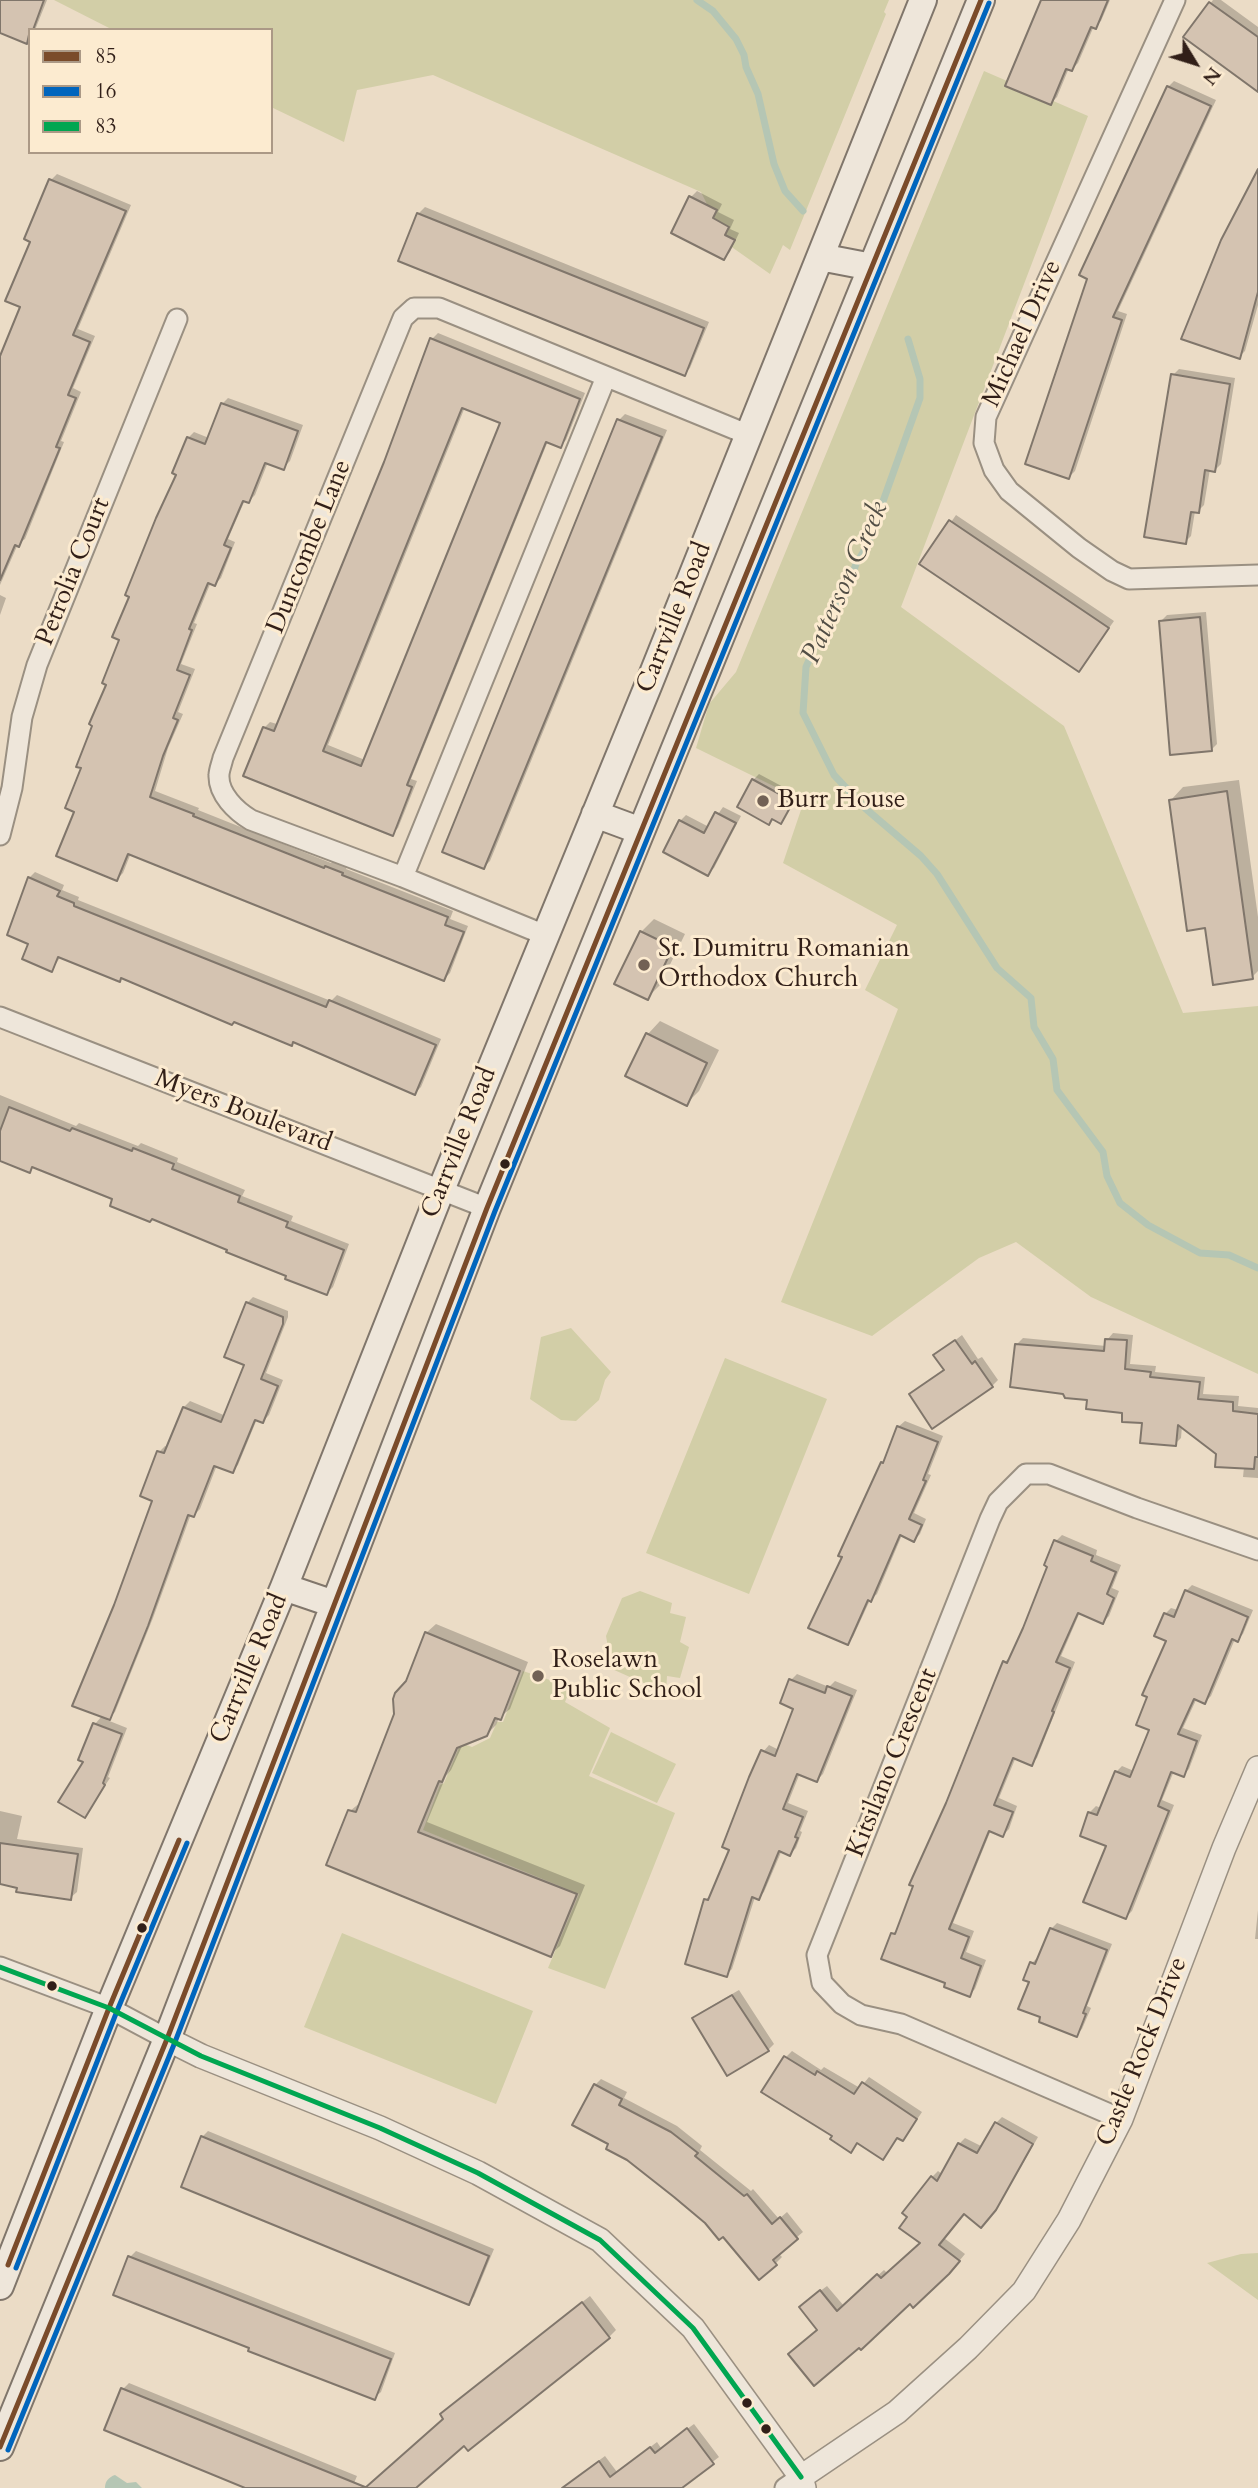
<!DOCTYPE html>
<style>
body{margin:0}
#map{position:relative;width:1258px;height:2488px;overflow:hidden;background:#ebdcc6;font-family:Cardo,serif}
canvas{display:block}
.legend{position:absolute;left:28px;top:28px;width:245px;height:126px;box-sizing:border-box;background:#fcebd0;border:2px solid #ab9986;margin:0;padding:9px 12px;list-style:none;font-size:21px;color:#311f18}
.legend li{display:flex;align-items:center;gap:14px;height:35px}
.legend b{width:35px;border:2px solid #ab9986}
.north{position:absolute;left:1160px;top:28px;width:70px;height:70px;-webkit-text-stroke:5px #fcebd0;paint-order:stroke;rotate:128deg;font-size:19px;font-weight:700;line-height:28px;text-align:center;color:#311f18}
.north::after{content:'';display:block;margin:auto;width:24px;height:32px;background:#311f18;clip-path:polygon(50% 0,100% 100%,50% 72%,0 100%)}
</style>
<div id="map">
<canvas width="1258" height="2488"></canvas>
<ul class="legend">
<li><b style="height:9px;background:#7a4b2a"></b>85</li>
<li><b style="height:9px;background:#0065bd"></b>16</li>
<li><b style="height:9px;background:#00a651"></b>83</li>
</ul>
<div class="north">N</div>
</div>
<script>
const context = document.querySelector('canvas').getContext('2d');
context.lineJoin = 'round';
function fillPath(path, color) {
  context.fillStyle = color;
  context.fill(path, 'evenodd');
}
function trace(path, color, width, dash) {
  context.strokeStyle = color;
  context.lineWidth = width;
  context.lineCap = dash ? 'butt' : 'round';
  context.setLineDash(dash || []);
  context.stroke(path);
}
function drawText(font, color, halo, rows, align = 'center') {
  context.font = font + ' Cardo,serif';
  context.lineWidth = 6;
  context.setLineDash([]);
  context.textBaseline = 'middle';
  context.strokeStyle = halo;
  context.fillStyle = color;
  for (const [text, x, y, turn = 0] of rows) {
    context.save();
    context.translate(x, y);
    context.rotate((+turn || 0) * Math.PI / 180);
    context.textAlign = isNaN(turn) ? turn : align;
    if (halo) context.strokeText(text, 0, 0);
    context.fillText(text, 0, 0);
    context.restore();
  }
}
fillPath(new Path2D(`
 M54,0H889L884,12L886,14L790,250L783,245L770,274L726,243L701,192L433,75L357,90L344,142L271,107V30H113Z
 M984,71L1088,116L901,607L1064,726L1183,1013L1258,1006V1374L1091,1297L1016,1242L979,1258L872,1336L781,1302L898,1009L865,990L897,925L783,863L804,801L696,748L709,704L736,672Z
 M571,1328L611,1372L605,1380L599,1400L576,1421L561,1420L530,1399L541,1337Z
 M725,1358L827,1399L749,1594L646,1553Z
 M640,1591L672,1603L670,1613L686,1617L680,1642L689,1647L680,1678L667,1676L666,1693L612,1669L606,1636L622,1598Z
 M523,1671L571,1687L565,1702L610,1728L589,1776L675,1813L605,1989L548,1968L579,1894L423,1830L440,1785L444,1783L461,1743L472,1747L490,1738L497,1722H503Z
 M611,1732L676,1764L657,1803L592,1773Z
 M342,1933L533,2011L496,2104L304,2027Z
 M1258,2253V2300L1207,2263L1241,2254Z`), '#d2cea7');
fillPath(new Path2D(`
 M115,2475L127,2483L136,2482L142,2488H105C105,2481 109,2477 115,2475Z`), '#b5c6b4');
fillPath(new Path2D(`
 M0,0H47L35,30H30V39L27,42L0,31Z
 M1043,0H1110L1101,21L1094,26L1078,63L1072,69L1069,68L1057,97L1051,103Z
 M1213,0H1221L1258,27V90L1185,37Z
 M1174,81L1216,100L1118,311L1127,314L1075,471L1069,477L1168,87Z
 M1258,173V305L1245,351L1239,357Z
 M57,174L131,205L78,329L95,336L73,388L81,392L61,441L64,442L25,539L18,544L0,585V363L22,306L33,241L51,180Z
 M697,191L722,204L718,212L734,220L730,229L739,233L730,252L724,258L691,197Z
 M425,207L709,322L690,368L684,374L401,260L419,213Z
 M438,333L585,393L566,440L560,446L548,441L411,779L417,781L398,828L392,834L264,728L270,722L277,724L386,462L432,339ZM465,407L502,422L365,760L328,745Z
 M1179,369L1235,378L1221,464L1215,470L1210,469L1204,505L1198,511H1195L1191,536L1185,542L1173,375Z
 M228,398L303,425L290,461L284,467L268,462L255,495L249,501L245,500L228,539L235,542L221,578L215,584L211,582L194,623L197,624L181,664L195,669L178,712L183,714L168,748L155,791L199,808L198,810L331,863L333,861L347,867L346,869L453,911L450,919L468,926L450,973L444,979L131,853L123,873L117,879L76,811L84,767L108,684L179,474L188,438L194,432L209,438L222,404Z
 M625,414L667,430L490,861L484,867L444,851L619,420Z
 M956,515L1114,621L1079,670L922,564Z
 M0,595L6,598L0,615Z
 M1206,612L1217,744L1211,750L1160,622L1167,615Z
 M759,774L787,789L786,792L797,798L781,822L753,780Z
 M1239,780L1258,917V971L1252,977L1206,926L1171,800L1183,787Z
 M723,807L741,816L714,868L708,873L680,821L686,815L709,827Z
 M35,872L64,885L62,890L79,897L78,900L331,1001L337,995L441,1039L421,1087L415,1093L294,1041L61,956L52,970L31,943L29,878Z
 M654,919L685,934L660,985L647,998L641,932Z
 M660,1021L719,1050L699,1091L686,1104L648,1034Z
 M0,1095L76,1126L79,1123L138,1146L141,1143L178,1158L177,1162L245,1190L242,1196L293,1216L291,1221L349,1244L333,1287L327,1293L115,1198L34,1166L29,1171L0,1159Z
 M253,1297L288,1311V1317L266,1373L283,1380L269,1415L263,1421L257,1419L238,1465L232,1471L217,1465L200,1509L194,1515L191,1514L153,1618L115,1712L107,1720L127,1728L108,1777L110,1778L85,1816V1761L81,1759L95,1724L102,1716L115,1606L155,1500L159,1452L165,1446L168,1447L184,1407L190,1401L226,1416L246,1364L247,1303Z
 M1113,1333L1133,1335L1130,1364L1156,1366L1155,1372L1205,1377L1203,1394L1239,1396L1238,1406L1258,1408V1478L1243,1477L1244,1467L1218,1453L1182,1426L1181,1438L1175,1444L1144,1422L1124,1411L1089,1398L1017,1344L1023,1338L1106,1346L1107,1340Z
 M962,1335L978,1359L982,1357L998,1380L992,1386L946,1369L936,1355Z
 M905,1421L943,1436L928,1474L931,1475L914,1513L926,1519L920,1534L914,1540L902,1535L877,1594L870,1600L853,1637L847,1643L844,1556L882,1463L886,1459L898,1427Z
 M1062,1535L1097,1550L1096,1555L1121,1565L1112,1588L1119,1591L1109,1616L1103,1622L1080,1612L1061,1656L1075,1662L1037,1758L1031,1764L1016,1757L999,1798L1017,1806L1009,1829L1003,1835L991,1830L953,1923L974,1931L966,1952L986,1960L975,1989L969,1995L948,1982L893,1934L899,1927L1005,1662L1011,1656L1050,1566L1056,1541Z
 M1192,1585L1253,1610L1243,1634L1237,1640L1235,1639L1211,1696L1205,1702L1197,1698L1183,1728L1202,1735L1189,1769L1183,1775L1174,1771L1162,1800L1174,1805L1132,1911L1126,1917L1109,1845L1082,1835L1090,1812L1096,1806L1101,1808L1116,1772L1122,1766L1134,1771L1152,1729L1169,1641L1165,1614L1171,1608L1178,1610L1186,1591Z
 M436,1624L528,1662L510,1709L499,1718L496,1725L486,1735L463,1744L451,1770L446,1776L427,1822L585,1885L560,1946L550,1955L350,1811L361,1802L426,1633Z
 M797,1674L829,1687L835,1681L857,1690L823,1774L817,1780L800,1773L788,1803L808,1811L800,1831L802,1832L796,1848L790,1854L782,1850L764,1892L758,1898L755,1897L732,1969L726,1975L706,1900L712,1894L731,1849L763,1752L769,1745L779,1750L796,1708L791,1680Z
 M0,1811L22,1816L17,1839L83,1848L77,1892L70,1898L0,1882Z
 M1258,1910V1939H1255Z
 M1057,1923L1112,1944L1087,2006L1091,2008L1082,2029L1076,2035L1031,1981L1032,1963L1038,1957L1040,1958L1051,1929Z
 M739,1990L774,2044L768,2050L695,2018L701,2012Z
 M792,2051L821,2070L824,2067L860,2088L869,2077L922,2112L908,2133L902,2139L898,2136L883,2157L859,2142L851,2150L835,2135L786,2057Z
 M601,2079L627,2092L624,2098L677,2126L702,2146L700,2150L751,2191L753,2189L779,2219L787,2212L803,2232L778,2253L782,2257L776,2263L759,2277L723,2234L610,2144L595,2085Z
 M1002,2117L1038,2137L1001,2202L987,2220L964,2212L944,2238L965,2254L955,2266L819,2329L807,2301L827,2286L844,2306L884,2270L888,2274L922,2243L932,2177L938,2171L943,2175L959,2144L965,2138L983,2147L996,2123Z
 M208,2131L494,2249L474,2297L468,2303L202,2137Z
 M136,2251L395,2353L381,2392L374,2398L252,2347L130,2257Z
 M590,2296L616,2330L609,2337L468,2448L465,2443L414,2488H375L445,2419L449,2408Z
 M129,2383L357,2476L352,2488H249L106,2429L123,2389Z
 M694,2424L719,2457L678,2488H562L605,2456L617,2472L657,2442L661,2448Z`), '#0003');
trace(new Path2D(`
 M697,0L713,11L736,39L744,55L746,67L758,94L774,164L785,191L803,211
 M908,339L920,379V398L867,546L856,564L844,598L820,635L806,667L803,713L834,775L866,809L921,856L937,874L997,968L1031,998L1034,1027L1053,1059L1057,1090L1103,1152L1107,1176L1120,1203L1148,1225L1200,1253L1229,1255L1258,1268`), '#b5c6b4', 7);
const building = new Path2D(`
 M0,0H44L33,30H30L27,44L0,33Z
 M1041,0H1108L1096,29L1091,27L1072,71L1066,69L1051,105L1005,86Z
 M1209,2L1258,37V92L1183,37Z
 M1167,86L1211,106L1113,317L1122,320L1069,479L1025,464L1087,279L1079,275Z
 M1258,169V292L1240,359L1181,339L1221,240Z
 M49,179L126,211L73,335L90,342L68,395L76,398L56,447L60,448L19,547L15,545L0,580V356L20,307L5,301L30,242L24,239Z
 M689,196L717,210L713,218L729,227L725,235L735,240L724,260L671,233Z
 M417,213L704,328L685,376L398,261Z
 M430,338L580,399L561,448L546,442L407,785L412,787L393,836L243,776L263,727L274,731L384,462ZM462,408L500,423L361,766L323,751Z
 M1171,374L1230,384L1215,472L1205,470L1199,513L1191,512L1186,544L1144,537Z
 M221,403L298,431L284,470L265,463L249,503L243,501L224,545L231,548L215,586L208,583L189,629L192,630L177,670L190,675L173,718L178,720L163,756L150,797L194,814L193,816L324,868L325,866L343,873L342,875L448,917L445,925L464,932L444,981L128,854L117,881L56,856L74,812L65,808L81,768L76,767L92,726L89,724L106,685L102,683L119,640L112,637L129,597L125,595L156,518L176,475L172,473L187,437L205,444Z
 M617,419L662,437L484,869L442,852Z
 M949,520L1109,628L1079,672L919,564Z
 M1200,617L1212,751L1170,755L1159,621Z
 M752,779L783,796L781,798L792,804L781,824L772,819L769,825L737,807Z
 M1227,791L1253,979L1213,985L1205,928L1187,931L1169,800Z
 M715,812L736,823L708,876L663,852L679,820L704,833Z
 M28,877L60,891L57,896L74,903V906L326,1007L329,1000L436,1045L415,1095L293,1042L292,1046L234,1022L232,1025L121,978L120,982L58,957L52,972L22,959L28,944L7,935Z
 M640,931L673,947L648,1000L614,984Z
 M646,1033L707,1063L687,1106L625,1076Z
 M9,1107L70,1131L72,1128L132,1151L133,1148L174,1164L172,1169L240,1196L238,1202L288,1222L286,1227L344,1250L327,1295L285,1279L286,1276L226,1252L227,1250L152,1219L150,1222L110,1206L112,1199L32,1167L30,1173L0,1161V1131Z
 M246,1302L283,1317V1324L261,1379L278,1386L263,1423L255,1420L233,1473L214,1466L194,1517L188,1515L148,1626L110,1720L72,1706L114,1605L152,1501L140,1496L157,1451L164,1453L183,1407L221,1422L244,1365L224,1357Z
 M1105,1339L1127,1340L1125,1369L1151,1372L1150,1377L1200,1382L1198,1399L1233,1402V1411L1258,1414V1457H1255L1254,1469L1215,1467L1216,1454L1178,1425L1176,1446L1140,1443L1142,1423L1122,1422V1413L1086,1409L1087,1400L1065,1398L1063,1394L1010,1387L1015,1344L1104,1351Z
 M955,1340L972,1364L975,1361L993,1387L932,1429L909,1394L944,1370L933,1355Z
 M897,1426L938,1442L923,1480L926,1481L909,1519L922,1525L914,1542L900,1535L871,1602L868,1600L848,1645L808,1628L842,1557L838,1556L881,1462L883,1463Z
 M1054,1540L1093,1556L1091,1561L1116,1572L1107,1594L1114,1598L1103,1624L1078,1613L1056,1662L1070,1668L1052,1711L1054,1712L1032,1766L1013,1758L994,1805L1013,1812L1003,1837L989,1831L949,1929L969,1937L961,1958L981,1966L970,1997L944,1987L945,1983L881,1959L891,1933L895,1934L913,1886L909,1885L946,1803L994,1683L1003,1661L1007,1663L1023,1628L1047,1567L1044,1565Z
 M1185,1590L1248,1617L1238,1642L1232,1639L1205,1704L1194,1699L1178,1734L1197,1741L1184,1777L1171,1772L1158,1806L1169,1811L1126,1919L1083,1902L1106,1846L1080,1836L1088,1812L1097,1815L1115,1771L1130,1777L1149,1730L1136,1725L1147,1697L1142,1695L1166,1641L1154,1636L1164,1613L1174,1617Z
 M425,1632L520,1671L501,1720L495,1718L487,1736L457,1748L442,1782L439,1781L418,1832L577,1894L551,1957L326,1865L348,1810L356,1812L394,1714L393,1699L395,1693L406,1681Z
 M789,1679L825,1693L827,1686L852,1696L817,1782L797,1774L783,1809L803,1817L795,1837L798,1838L790,1856L779,1851L759,1900L752,1897L727,1977L685,1964L704,1899L708,1900L729,1850L722,1847L749,1777L761,1750L775,1756L793,1709L780,1703Z
 M93,1723L122,1734L103,1783L105,1785L85,1818L58,1802L83,1762L78,1760Z
 M0,1843L78,1854L71,1900L16,1892L17,1888L0,1884Z
 M1050,1928L1107,1950L1083,2013L1086,2014L1077,2037L1039,2022L1040,2017L1018,2009L1029,1982L1023,1980L1030,1962L1035,1964Z
 M732,1995L769,2051L727,2076L692,2018Z
 M784,2056L815,2075L817,2071L854,2094L862,2082L917,2119L903,2141L897,2138L883,2160L857,2143L851,2153L830,2139L832,2136L761,2092Z
 M594,2084L622,2099L619,2105L671,2132L698,2153L695,2156L744,2196L747,2194L772,2224L780,2217L798,2239L773,2260L777,2265L759,2280L723,2237L719,2240L705,2223L674,2197L627,2160L606,2149L608,2144L572,2125Z
 M995,2122L1033,2144L996,2210L981,2228L964,2214L939,2245L960,2261L949,2274L913,2308L910,2304L861,2350L859,2348L814,2386L788,2354L817,2330L799,2307L820,2290L837,2311L877,2274L881,2278L920,2243L899,2228L907,2217L902,2213L931,2176L937,2181L958,2143L977,2153Z
 M201,2136L489,2256L469,2305L181,2187Z
 M128,2256L391,2359L375,2400L248,2351L249,2348L113,2295Z
 M582,2302L610,2338L468,2451L464,2446L416,2488H365L443,2419L440,2414Z
 M121,2388L365,2487V2488H245L104,2430Z
 M687,2428L714,2464L682,2488H562L599,2461L610,2477L650,2447L655,2453Z`);
fillPath(building, '#d4c3b1');
trace(building, '#80766b', 2);
const minor = new Path2D(`
 M1175,0L986,417L984,443L994,470L1009,491L1079,548L1112,571L1129,579L1258,575
 M0,835L12,788L22,717L37,665L177,319
 M403,877L606,377
 M545,935L403,877L251,820C236,811 218,794 219,775C219,770 222,763 223,758L403,318L414,308H439L749,435
 M0,1017L487,1208
 M0,1967L109,2008L167,2039
 M1121,2119L901,2024L861,2015L842,2004L822,1983L817,1955L990,1519L998,1502L1026,1474H1049L1137,1508L1258,1550
 M785,2488L801,2477`);
const tertiary = new Path2D(`
 M167,2039L201,2056L380,2128L478,2173L600,2240L693,2328L801,2477L804,2488
 M801,2477L897,2412L968,2348L1024,2291L1069,2220L1121,2119L1224,1848L1258,1768`);
const secondary = new Path2D(`
 M820,257L872,267
 M595,814L641,831
 M284,1587L334,1604
 M0,2286L109,2008L284,1587L441,1190L648,686L923,0
 M0,2447L167,2039L487,1208L981,0`);
trace(minor, '#9a9082', 23);
trace(tertiary, '#9a9082', 26);
trace(secondary, '#80766b', 30);
trace(minor, '#eee6da', 19);
trace(tertiary, '#eee6da', 23);
trace(secondary, '#eee6da', 26);
trace(new Path2D(`
 M8,2265L109,2008L179,1840
 M0,2447L167,2039L487,1208L981,0`), '#7a4b2a', 5);
trace(new Path2D(`
 M16,2268L117,2011L187,1843
 M8,2450L175,2042L495,1211L989,3`), '#0065bd', 5);
trace(new Path2D(`
 M0,1967L109,2008L201,2056L380,2128L478,2173L600,2240L693,2328L801,2477`), '#00a651', 5);
for (const [x, y, r, color] of [
 [763,801,7,"#726155"],
 [644,965,7,"#726155"],
 [505,1164,6,"#311f18"],
 [538,1676,7,"#726155"],
 [142,1928,6,"#311f18"],
 [52,1986,6,"#311f18"],
 [747,2403,6,"#311f18"],
 [766,2429,6,"#311f18"]
]) {
  const dot = new Path2D();
  dot.arc(x, y, r, 0, 2 * Math.PI);
  context.fillStyle = color;
  context.fill(dot);
  trace(dot, '#fcebd0', 2.5);
}
drawText('26px', '#311f18', '#fcebd0', [
 ["Michael Drive",1023,334,-66],
 ["Duncombe Lane",310,547,-68],
 ["Petrolia Court",74,572,-68],
 ["Carrville Road",675,618,-68],
 ["Myers Boulevard",243,1112,21],
 ["Carrville Road",460,1143,-68],
 ["Carrville Road",250,1669,-67],
 ["Kitsilano Crescent",893,1763,-68],
 ["Castle Rock Drive",1143,2052,-68]
]);
drawText('26px', '#311f18', '#fcebd0', [
 ["Burr House",777,801],
 ["St. Dumitru Romanian",658,950],
 ["Orthodox Church",658,980],
 ["Roselawn",552,1661],
 ["Public School",552,1691]
], 'left');
drawText('italic 28px', '#524e45', '#fcebd0', [
 ["Patterson Creek",846,583,-66]
]);
</script>
